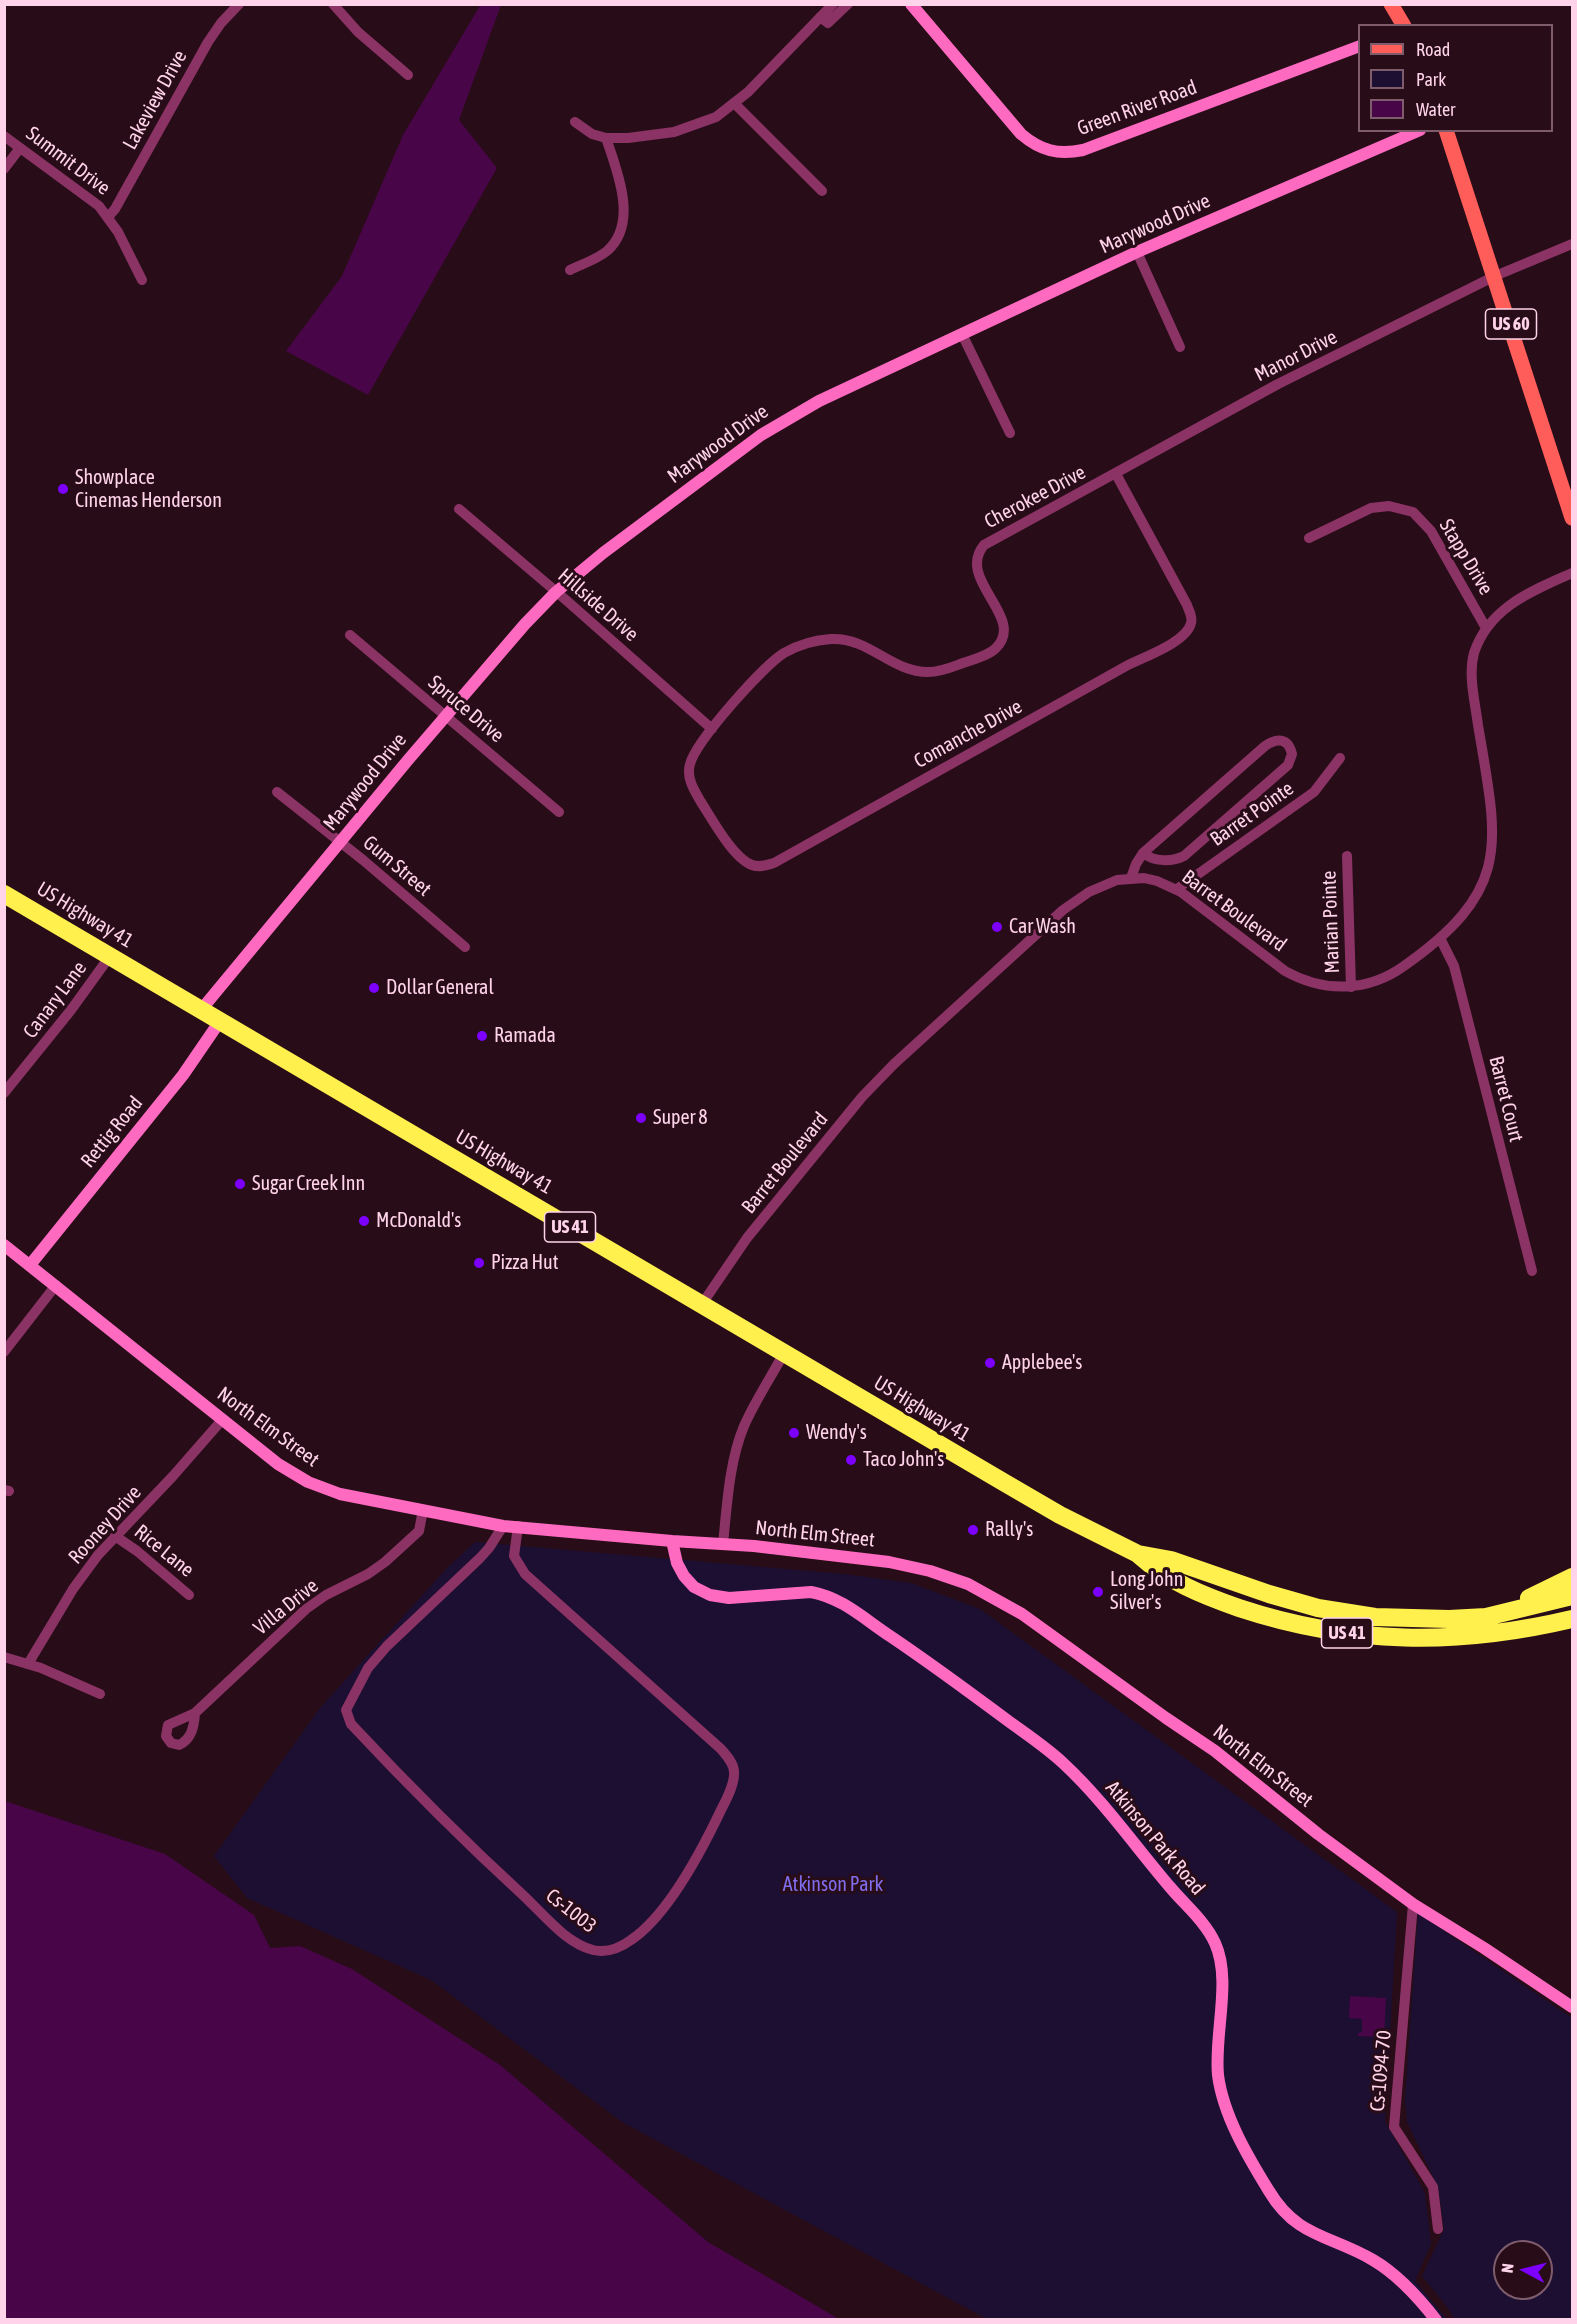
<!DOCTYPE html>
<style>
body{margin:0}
#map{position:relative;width:1577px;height:2324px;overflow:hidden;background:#280d18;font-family:"Asap Condensed",sans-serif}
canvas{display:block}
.frame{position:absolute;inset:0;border:6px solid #ffd3e9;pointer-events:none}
.legend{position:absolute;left:1358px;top:24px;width:195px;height:108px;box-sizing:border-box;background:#280d18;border:2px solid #7e5c6c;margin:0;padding:8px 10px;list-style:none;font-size:18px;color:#ffd3e9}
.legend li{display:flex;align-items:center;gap:12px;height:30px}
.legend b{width:30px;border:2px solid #7e5c6c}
.north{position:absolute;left:1493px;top:2240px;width:60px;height:60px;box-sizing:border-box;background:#280d18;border:2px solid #7e5c6c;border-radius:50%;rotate:277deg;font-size:16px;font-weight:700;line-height:24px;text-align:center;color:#ffd3e9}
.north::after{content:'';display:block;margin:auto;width:21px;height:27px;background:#7d00fe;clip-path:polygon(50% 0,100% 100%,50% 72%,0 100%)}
</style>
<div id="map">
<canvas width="1577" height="2324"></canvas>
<div class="frame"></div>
<ul class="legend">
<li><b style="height:8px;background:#ff5d5a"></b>Road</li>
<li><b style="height:16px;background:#1c0f32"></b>Park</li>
<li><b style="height:16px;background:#480547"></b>Water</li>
</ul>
<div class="north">N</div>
</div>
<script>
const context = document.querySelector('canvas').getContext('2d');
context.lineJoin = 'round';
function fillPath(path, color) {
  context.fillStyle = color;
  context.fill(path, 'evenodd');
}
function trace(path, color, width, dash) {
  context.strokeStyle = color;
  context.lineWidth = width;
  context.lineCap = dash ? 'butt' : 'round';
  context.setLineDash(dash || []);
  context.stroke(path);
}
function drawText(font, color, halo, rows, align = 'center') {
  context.font = font + ' "Asap Condensed",sans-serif';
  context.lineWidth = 6;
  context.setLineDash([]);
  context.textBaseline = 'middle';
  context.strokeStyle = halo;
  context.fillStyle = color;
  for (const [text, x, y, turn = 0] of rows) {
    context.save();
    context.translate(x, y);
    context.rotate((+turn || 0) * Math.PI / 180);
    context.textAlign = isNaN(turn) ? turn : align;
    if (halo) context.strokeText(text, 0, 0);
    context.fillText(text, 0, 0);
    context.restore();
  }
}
fillPath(new Path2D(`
 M475,1542L844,1574L911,1583L980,1609L1397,1912L1385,2121L1425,2193L1431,2244L1415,2281L1447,2319H987L622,2122L431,1980L247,1898L214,1856L320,1708L447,1568Z
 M1418,1913L1572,2018V2319H1455L1444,2303L1422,2276L1444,2229L1438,2187L1407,2122L1405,2098ZM1505,2252H1541V2288H1505Z`), '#1c0f32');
fillPath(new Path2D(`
 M481,4L501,5L459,120L497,168L368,395L286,351L342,276L403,135Z
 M5,1801L165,1854L254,1915L270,1948L300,1946L352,1969L500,2065L708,2242L839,2319H5Z
 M1350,1996L1386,1998L1384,2037L1358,2036V2033L1362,2032V2019L1349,2018Z`), '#480547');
trace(new Path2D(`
 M333,4L358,32L408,75
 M820,17L828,23L848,4
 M735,104L822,191
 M575,122L592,134L606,138H628L674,132L716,117L748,92L833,4
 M4,136L99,206L118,232L142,280
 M4,169L20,148
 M109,216L115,209L208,42L221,23L239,4
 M1137,252L1180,347
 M570,270C582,264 596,260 607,251C639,223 617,171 606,138
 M962,334L1010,433
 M1116,474L1187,605C1189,611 1193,617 1191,623C1187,642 1144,657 1128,665L774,863C767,865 760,868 752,865C733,858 712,819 701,802C694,790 686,778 690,764C696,741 763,666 784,653C798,645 815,640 831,639C869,637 891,672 928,672C941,672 952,667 963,663C974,659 988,656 996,648C1027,617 955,580 984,545L1278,384L1495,276L1572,244
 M459,509L566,600L712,729
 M1309,538L1371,508L1389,506L1413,512L1431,531L1486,628
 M350,635L559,812
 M277,792L363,860L465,947
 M1347,856L1351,987
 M1131,878L1136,864L1143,853C1154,862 1172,862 1184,856L1288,765L1292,754C1288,737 1276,738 1265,746L1143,853
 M1177,889L1314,792L1340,758
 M1440,938L1454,966L1532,1271
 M4,1093L71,1010L110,956
 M702,1304L747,1238L862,1097L894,1064L1063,910L1089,892L1117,880L1144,878L1157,881L1181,892L1285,971C1324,993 1368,992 1404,966C1513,889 1498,844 1478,725C1475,702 1468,675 1474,653C1489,607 1532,591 1572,573
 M4,1352L56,1285
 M4,1490L9,1491
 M503,1526L489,1548L480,1558L387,1646L368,1668L346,1710L351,1724C407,1784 465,1842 525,1897C544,1915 566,1943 593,1950C606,1953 620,1948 631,1940C668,1915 702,1850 721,1810C726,1800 735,1784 734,1772C734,1763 726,1755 721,1749L525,1574L514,1556L518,1526
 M115,1536L137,1551L189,1595
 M723,1544C727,1506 729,1462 744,1426C755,1401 771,1377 784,1353
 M4,1657L41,1668L100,1694
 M28,1664L73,1589L98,1555L173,1476L222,1420
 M195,1713L306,1609L326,1595L368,1574L385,1562L419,1531L423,1510
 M195,1713C194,1726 192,1739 179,1745L171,1743L166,1736L168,1725Z
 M1413,1904L1394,2127L1433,2187L1438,2229`), '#8b3365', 10);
trace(new Path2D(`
 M911,4L1021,134C1041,151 1058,155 1083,150L1360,46
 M201,1010L408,760L525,624L556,592L603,553L761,435L819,401L1137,252L1420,130
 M4,1245L278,1464L308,1482L340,1494L503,1526L672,1541L754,1546L889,1562L930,1571L968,1584L1022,1614L1166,1718L1215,1751L1318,1834L1413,1904L1484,1948L1572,2007
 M30,1265L183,1075L220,1021
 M672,1541L677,1563L684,1576L694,1587L710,1595L729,1598L811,1592C843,1598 864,1619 890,1636C930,1663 968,1691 1007,1720C1026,1734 1046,1747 1063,1763C1103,1800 1135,1846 1170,1887C1185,1905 1205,1921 1215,1943C1232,1980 1214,2034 1218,2075C1223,2115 1248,2157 1269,2191C1297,2238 1331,2235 1373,2260C1397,2274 1419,2298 1436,2320`), '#ff6ac1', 12);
trace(new Path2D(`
 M1391,4L1404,26
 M1446,130L1572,518`), '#ff5d5a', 15);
trace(new Path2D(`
 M4,894L1005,1483L1060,1515L1138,1554L1171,1560L1269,1594L1318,1608L1375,1617L1449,1619L1486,1617L1572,1596
 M1139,1555C1169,1582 1202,1595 1239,1608C1351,1645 1458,1646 1572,1619
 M1529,1598L1572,1577`), '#fff04e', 18);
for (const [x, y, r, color] of [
 [63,489,6,"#7d00fe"],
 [997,927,6,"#7d00fe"],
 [374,988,6,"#7d00fe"],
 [482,1036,6,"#7d00fe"],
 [641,1118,6,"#7d00fe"],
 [240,1184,6,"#7d00fe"],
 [364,1221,6,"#7d00fe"],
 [479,1263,6,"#7d00fe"],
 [990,1363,6,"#7d00fe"],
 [794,1433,6,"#7d00fe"],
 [851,1460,6,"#7d00fe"],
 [973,1530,6,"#7d00fe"],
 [1098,1592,6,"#7d00fe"]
]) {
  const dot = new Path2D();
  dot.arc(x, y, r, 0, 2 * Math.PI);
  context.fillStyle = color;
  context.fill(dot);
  trace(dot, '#280d18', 2);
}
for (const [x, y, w] of [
 [1511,324,51],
 [570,1227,51],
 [1347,1633,51]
]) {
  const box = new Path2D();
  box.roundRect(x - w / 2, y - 15, w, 30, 4.5);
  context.fillStyle = '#280d18';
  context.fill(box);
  trace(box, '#ffd3e9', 1.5);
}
drawText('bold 18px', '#ffd3e9', null, [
 ["US 60",1511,324],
 ["US 41",570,1227],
 ["US 41",1347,1633]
]);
drawText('20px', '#ffd3e9', '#280d18', [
 ["Lakeview Drive",155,100,-61],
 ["Green River Road",1137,108,-20],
 ["Summit Drive",68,161,37],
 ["Marywood Drive",1155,224,-24],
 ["Manor Drive",1296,356,-27],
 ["Marywood Drive",718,444,-36],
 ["Cherokee Drive",1035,497,-28],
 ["Stapp Drive",1466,557,59],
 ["Hillside Drive",598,605,41],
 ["Spruce Drive",466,709,40],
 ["Comanche Drive",968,734,-29],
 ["Marywood Drive",365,782,-51],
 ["Barret Pointe",1252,814,-35],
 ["Gum Street",397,866,40],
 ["Barret Boulevard",1234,911,36],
 ["US Highway 41",85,915,31],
 ["Marian Pointe",1331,922,-92],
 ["Canary Lane",55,1000,-53],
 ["Barret Court",1506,1099,76],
 ["Rettig Road",112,1132,-51],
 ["US Highway 41",504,1162,30],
 ["Barret Boulevard",785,1163,-51],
 ["US Highway 41",922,1409,31],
 ["North Elm Street",268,1427,36],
 ["Rooney Drive",105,1525,-48],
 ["North Elm Street",815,1534,6],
 ["Rice Lane",164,1551,39],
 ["Villa Drive",286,1607,-39],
 ["North Elm Street",1263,1766,38],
 ["Atkinson Park Road",1155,1838,50],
 ["Cs-1003",571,1911,38],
 ["Cs-1094-70",1381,2071,-85]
]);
drawText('20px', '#ffd3e9', '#280d18', [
 ["Showplace",75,478],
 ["Cinemas Henderson",75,501],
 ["Car Wash",1009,927],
 ["Dollar General",386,988],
 ["Ramada",494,1036],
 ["Super 8",653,1118],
 ["Sugar Creek Inn",252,1184],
 ["McDonald's",376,1221],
 ["Pizza Hut",491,1263],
 ["Applebee's",1002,1363],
 ["Wendy's",806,1433],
 ["Taco John's",863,1460],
 ["Rally's",985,1530],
 ["Long John",1110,1580],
 ["Silver's",1110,1603]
], 'left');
drawText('20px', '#806dee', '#280d18', [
 ["Atkinson Park",833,1885]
]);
</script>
